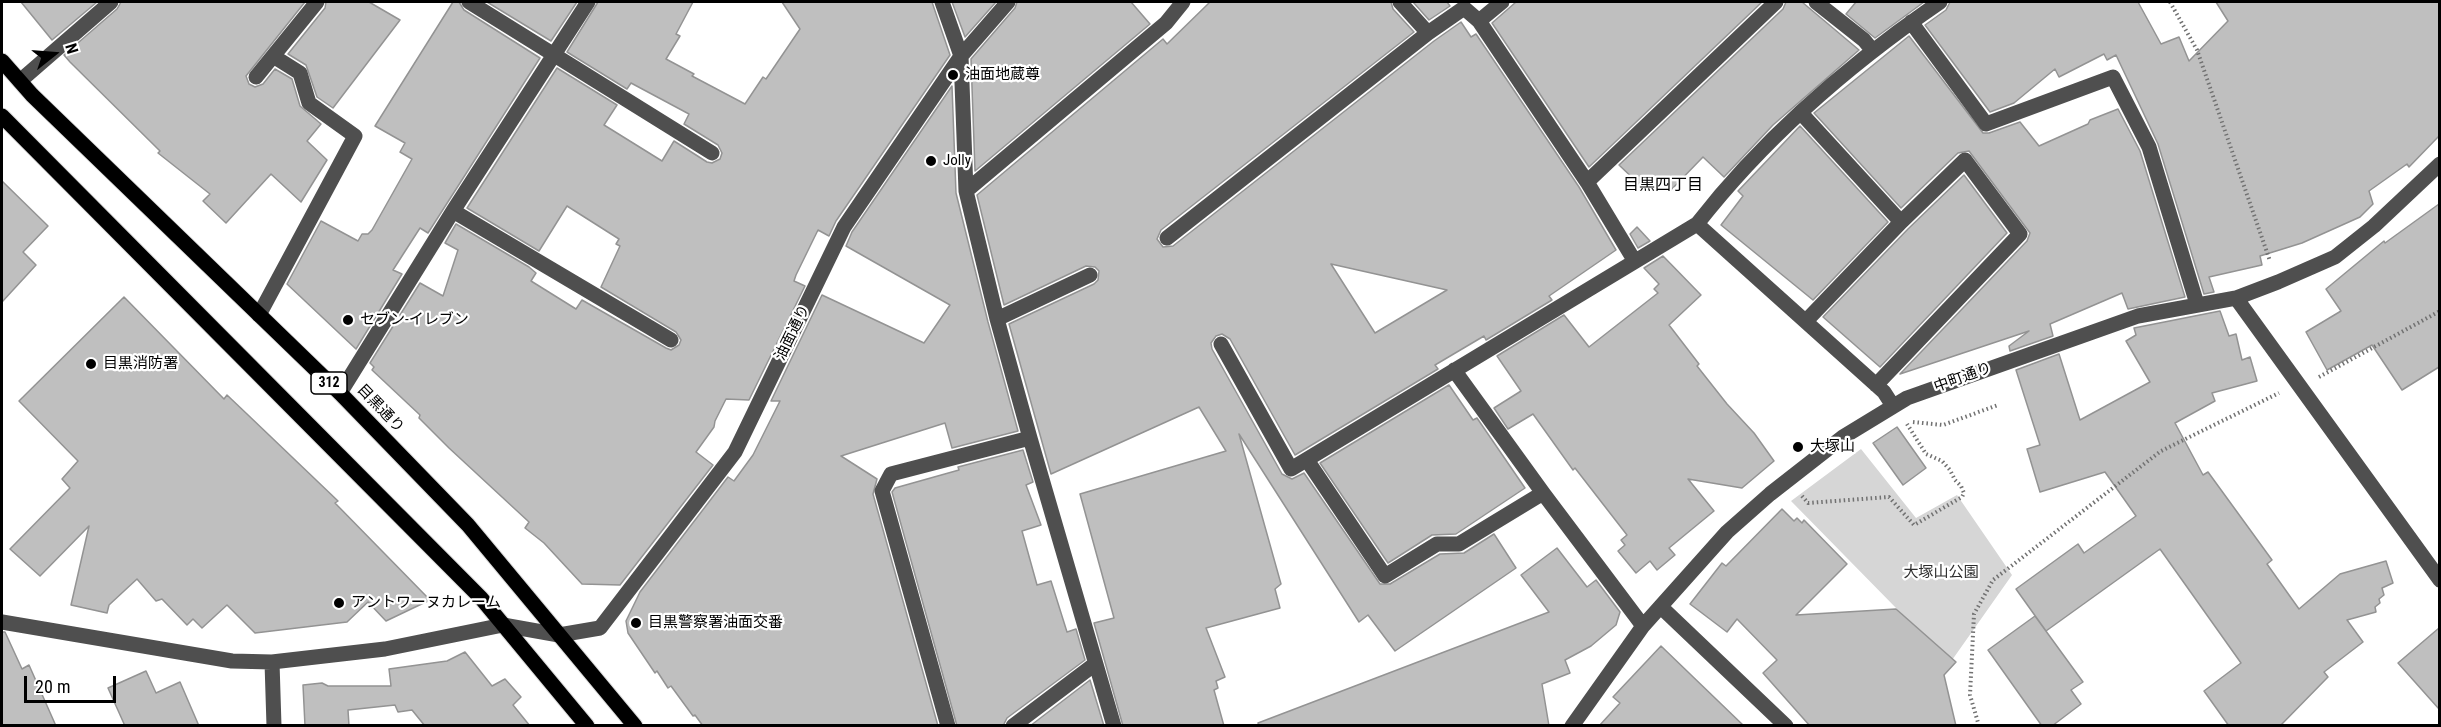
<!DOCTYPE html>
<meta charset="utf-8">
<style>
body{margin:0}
#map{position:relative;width:2441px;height:727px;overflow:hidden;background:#fff;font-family:"Roboto Condensed",sans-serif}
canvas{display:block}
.frame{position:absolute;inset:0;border:3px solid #000;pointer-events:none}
.north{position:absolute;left:24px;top:24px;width:60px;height:60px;-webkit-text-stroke:4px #fff;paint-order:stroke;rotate:73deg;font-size:16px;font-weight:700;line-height:24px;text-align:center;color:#000}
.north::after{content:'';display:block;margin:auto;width:21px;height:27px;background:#000;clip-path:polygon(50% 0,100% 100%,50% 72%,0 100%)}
.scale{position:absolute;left:24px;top:676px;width:92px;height:27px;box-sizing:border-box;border:3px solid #000;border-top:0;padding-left:8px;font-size:18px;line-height:21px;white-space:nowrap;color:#000;-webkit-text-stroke:4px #fff;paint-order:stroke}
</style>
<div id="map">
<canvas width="2441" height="727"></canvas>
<div class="frame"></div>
<div class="north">N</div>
<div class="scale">20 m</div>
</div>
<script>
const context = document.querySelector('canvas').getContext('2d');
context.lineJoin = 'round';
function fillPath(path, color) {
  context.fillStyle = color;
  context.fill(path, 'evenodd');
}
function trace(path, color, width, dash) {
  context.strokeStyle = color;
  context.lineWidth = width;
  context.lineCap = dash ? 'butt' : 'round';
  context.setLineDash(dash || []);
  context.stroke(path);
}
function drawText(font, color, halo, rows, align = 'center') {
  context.font = font + ' "Roboto Condensed","Noto Sans JP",sans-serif';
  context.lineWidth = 4.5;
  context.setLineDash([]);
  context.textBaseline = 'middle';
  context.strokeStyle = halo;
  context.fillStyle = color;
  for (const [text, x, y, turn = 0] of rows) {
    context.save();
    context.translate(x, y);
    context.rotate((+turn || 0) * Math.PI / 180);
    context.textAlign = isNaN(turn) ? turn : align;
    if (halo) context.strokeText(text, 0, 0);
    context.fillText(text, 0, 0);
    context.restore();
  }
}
fillPath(new Path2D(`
 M1861,449L1916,518L1957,495L2012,575L1950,663L1791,501Z`), '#d6d6d6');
const building = new Path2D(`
 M21,2H97L52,40Z
 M121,2H305L246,76L249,84L255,87L263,84L275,69L292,79L300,106L321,124L307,141L327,160L301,202L271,174L226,223L203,201L210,194L158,153L160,151L70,62L64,55L117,9Z
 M326,2H369L400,20L333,108L317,97L306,65L288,54L325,8Z
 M453,2H459L464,10L540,58L428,233L420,228L393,270L402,274L356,349L287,284L321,221L358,241L362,234H368L372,230L412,159L400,152L405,143L375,126Z
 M487,2H577L551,41Z
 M598,2H693L676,34L680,36L666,59L694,74L692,76L745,104L763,77L766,79L800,29L782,2H932L950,55L836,221L829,236L818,230L796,275L794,281L805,286L749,400L726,399L715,421L714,427L696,452L713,465L620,585L582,584L544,543L525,528L529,522L449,448L419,418L420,415L372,370L374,367L370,363L420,283L443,296L458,250L445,243L456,224L529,267L536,273L531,281L576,309L582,300L666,348L671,350L679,345L681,340L676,332L601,287L620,246L616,244L619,239L567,206L539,251L467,208L557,68L617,105L604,125L662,161L674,141L707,162L712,163L720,159L722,153L718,145L684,124L689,114L631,83L627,89L567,52Z
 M952,2H996L965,37Z
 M1017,2H1131L1150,24L975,171L971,59L1015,8Z
 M1210,2H1391L1393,9L1414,32L1161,230L1157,239L1163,247L1173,246L1434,41L1461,22L1471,37L1476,34L1579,187L1616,250L1549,296L1552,300L1486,340L1484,336L1435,365L1438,369L1295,455L1230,339L1222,334L1216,336L1211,343L1212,349L1282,474L1292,479L1304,473L1380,584H1390L1440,554L1464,553L1494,534L1516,568L1395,651L1368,615L1359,622L1239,434L1281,584L1275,589L1280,608L1206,628L1225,677L1216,681L1218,688L1214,690L1224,726H1123L1094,623L1114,618L1080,494L1226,451L1199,407L1051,474L1009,324L1094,284L1098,280L1099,271L1095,267L1086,266L1004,305L977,195L1163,39L1167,44ZM1331,264L1447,290L1375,333Z
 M1413,2H1447L1450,6L1429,20Z
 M1516,2H1762L1589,167L1492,23Z
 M1786,2H1802L1859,50L1773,125L1724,177L1703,157L1670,191L1657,179L1653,184L1645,177L1639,184L1619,165L1783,9Z
 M1856,2H1924L1875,38L1846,14Z
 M1950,2H2138L2161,44L2179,37L2189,61L2228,21L2216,2H2439V136L2409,167L2407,164L2369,191L2373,204L2360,217L2302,243L2260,256L2262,265L2209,277L2214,292L2204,294L2158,144L2116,55L2107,60L2104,54L2059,77L2055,69L2014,103L1990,112L1925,25L1946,10Z
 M1909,36L1983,133H1989L2020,122L2039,146L2088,124L2090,120L2118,109L2140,151L2185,297L2128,309L2122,293L2050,324L2053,336L2010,351L2009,346L2029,331L1900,374L2027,241L2030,233L1969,151L1958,153L1901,208L1814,113Z
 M952,86L956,193L988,322L1018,431L952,448L945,423L841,456L877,479L873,494L938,726H703L695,715L693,716L671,686L668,688L657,671L655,673L628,633L626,621L640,592L728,477L734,481L753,455L780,401H771L822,295L924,343L950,305L846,246L852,232Z
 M1800,126L1888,222L1813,300L1721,225L1743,196L1738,191Z
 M1964,175L2007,233L1880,367L1823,317L1908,229Z
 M2,181L48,226L23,252L36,265L2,302Z
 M2439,204V367L2402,390L2372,345L2327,370L2306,332L2341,311L2326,289L2384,241L2385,243Z
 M1637,227L1650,241L1638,248L1630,234Z
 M1663,256L1701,295L1669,325L1699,364L1697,366L1727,404L1754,433L1774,461L1742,488L1688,479L1714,511L1669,548L1675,555L1657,570L1650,561L1636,573L1618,551L1625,545L1621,540L1627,535L1575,468L1573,470L1533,414L1508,429L1494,408L1521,391L1497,356L1564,315L1589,347L1658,293L1654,289L1659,284L1644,268Z
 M124,297L224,399L227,395L247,414L338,501L335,503L430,600L386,621L368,602L347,622L255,633L227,605L202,628L193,619L187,625L162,599L156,601L137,579L109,605L107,613L71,605L89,526L40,576L10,549L70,488L62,479L78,461L19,401Z
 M2220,311L2229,336L2236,334L2242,360L2250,357L2257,381L2212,393L2215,401L2175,423L2203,475L2208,472L2272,560L2267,564L2299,609L2340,574L2386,561L2393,583L2382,588L2384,595L2379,599L2380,603L2375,607L2376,612L2347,620L2363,642L2324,672L2328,677L2280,726H2229L2204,691L2241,663L2160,549L2046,631L2016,589L2078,544L2084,553L2136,516L2105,472L2040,492L2027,449L2040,445L2016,370L2059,354L2080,420L2150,382L2126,341L2136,335L2134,328Z
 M1449,385L1473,420L1477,418L1525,488L1456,534L1432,535L1388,563L1320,463Z
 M1897,427L1926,468L1903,485L1873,443Z
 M1023,450L1033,482L1026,485L1041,525L1022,531L1037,585L1051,581L1067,632L1076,629L1085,660L1007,718L1003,726H957L892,492L895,488L959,470L958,467Z
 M1782,509L1794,521L1797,518L1802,523L1804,520L1847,564L1796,615L1896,609L1956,662L1944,675L1956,726H1810L1763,673L1777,660L1737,619L1727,632L1690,604L1722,563L1726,566Z
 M1557,548L1587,587L1596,580L1620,612L1616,625L1591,646L1565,660L1570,673L1542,684L1549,726H1259L1258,723L1549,612L1521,575Z
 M2035,616L2083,682L2071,690L2081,704L2052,726H2042L1988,650Z
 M2439,628V709L2398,663Z
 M2,632H5L22,669L29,665L56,726H2Z
 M1661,646L1744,726H1599L1620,703L1613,697Z
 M465,652L492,686L505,679L521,697L513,705L530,726H425L412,710L398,712L395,705L348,710L349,726H305L303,685L322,683L328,686H391L389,669L447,661Z
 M146,671L156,693L180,682L199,726H125L108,688Z
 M1090,680L1104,726H1030Z`);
fillPath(building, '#bfbfbf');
trace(building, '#939393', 1.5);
const major = new Path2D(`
 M2,61L32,95L340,393L468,525L635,726
 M2,116L481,598L587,726`);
trace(major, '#dbdbdb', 17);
trace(new Path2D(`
 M2170,2L2197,50L2270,261
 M2319,377L2440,311
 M1913,422L1943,425L1998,405
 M1802,496L1808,503L1889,497L1914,525L1962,497L1964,493L1961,486L1955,480L1950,470L1942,461L1926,454L1907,424
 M1979,726L1970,695L1974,614L1993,580L2161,451L2279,393`), '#717171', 4, [1.5, 3]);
trace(new Path2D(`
 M469,2L712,153
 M942,2L961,56L966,191L997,319L1030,438L1114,726
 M1400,2L1428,33
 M1816,2L1864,40L1873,51
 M1479,21L1502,2
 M1911,22L1986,124L2113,77L2149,147L2197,304
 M256,77L317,2
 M20,81L111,2
 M1801,113L1901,222
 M1587,182L1776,2
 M966,191L1166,23L1183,2
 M453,211L671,340
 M1697,224L1884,392L1893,406
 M1167,238L1428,33L1464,8L1479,21L1587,182L1634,260
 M2236,298L2440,580
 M259,315L355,136L309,103L300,73L273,56
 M997,319L1090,275
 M1806,321L1901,222L1965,160L2020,234L1876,385
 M1221,344L1291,469L1697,224C1764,138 1851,63 1940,2
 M1454,370L1543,493L1643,626
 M340,393L453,211L588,2
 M1307,460L1385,576L1437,544H1459L1543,493
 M1661,607L1786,726
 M2,622L232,661L272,662L385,649L503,625L559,635L600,628L735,452L844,227L961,56L1008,2
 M272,662L274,726
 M948,726L882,491L891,474L1030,438
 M1013,726L1095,664
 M1572,726L1643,626L1727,532L1770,494L1843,437L1907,398L2138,316L2236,298L2278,282L2335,257L2374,226L2440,164`), '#4f4f4f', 15);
trace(major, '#000', 15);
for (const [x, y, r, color] of [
 [953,75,6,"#000"],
 [931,161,6,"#000"],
 [348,320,6,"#000"],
 [91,364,6,"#000"],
 [1798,447,6,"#000"],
 [339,603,6,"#000"],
 [636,623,6,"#000"]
]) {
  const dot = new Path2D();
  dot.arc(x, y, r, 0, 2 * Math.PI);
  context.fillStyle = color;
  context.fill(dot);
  trace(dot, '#fff', 2);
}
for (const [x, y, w] of [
 [329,383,36]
]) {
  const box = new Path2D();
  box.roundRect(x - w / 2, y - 11, w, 22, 4.5);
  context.fillStyle = '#fff';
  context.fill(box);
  trace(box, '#000', 1.5);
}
drawText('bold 14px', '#000', null, [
 ["312",329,383]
]);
drawText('15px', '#000', '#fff', [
 ["油面地蔵尊",965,75],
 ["Jolly",943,161],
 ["セブン-イレブン",360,320],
 ["目黒消防署",103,364],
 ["大塚山",1810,447],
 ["アントワーヌカレーム",351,603],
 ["目黒警察署油面交番",648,623]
], 'left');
drawText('15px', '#000', '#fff', [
 ["油面通り",793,333,-64],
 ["中町通り",1963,378,-20],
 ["目黒通り",380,409,46]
]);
drawText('15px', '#2d2d2d', '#fff', [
 ["大塚山公園",1941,573]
]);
drawText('16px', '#000', '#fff', [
 ["目黒四丁目",1663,186]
]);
</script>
